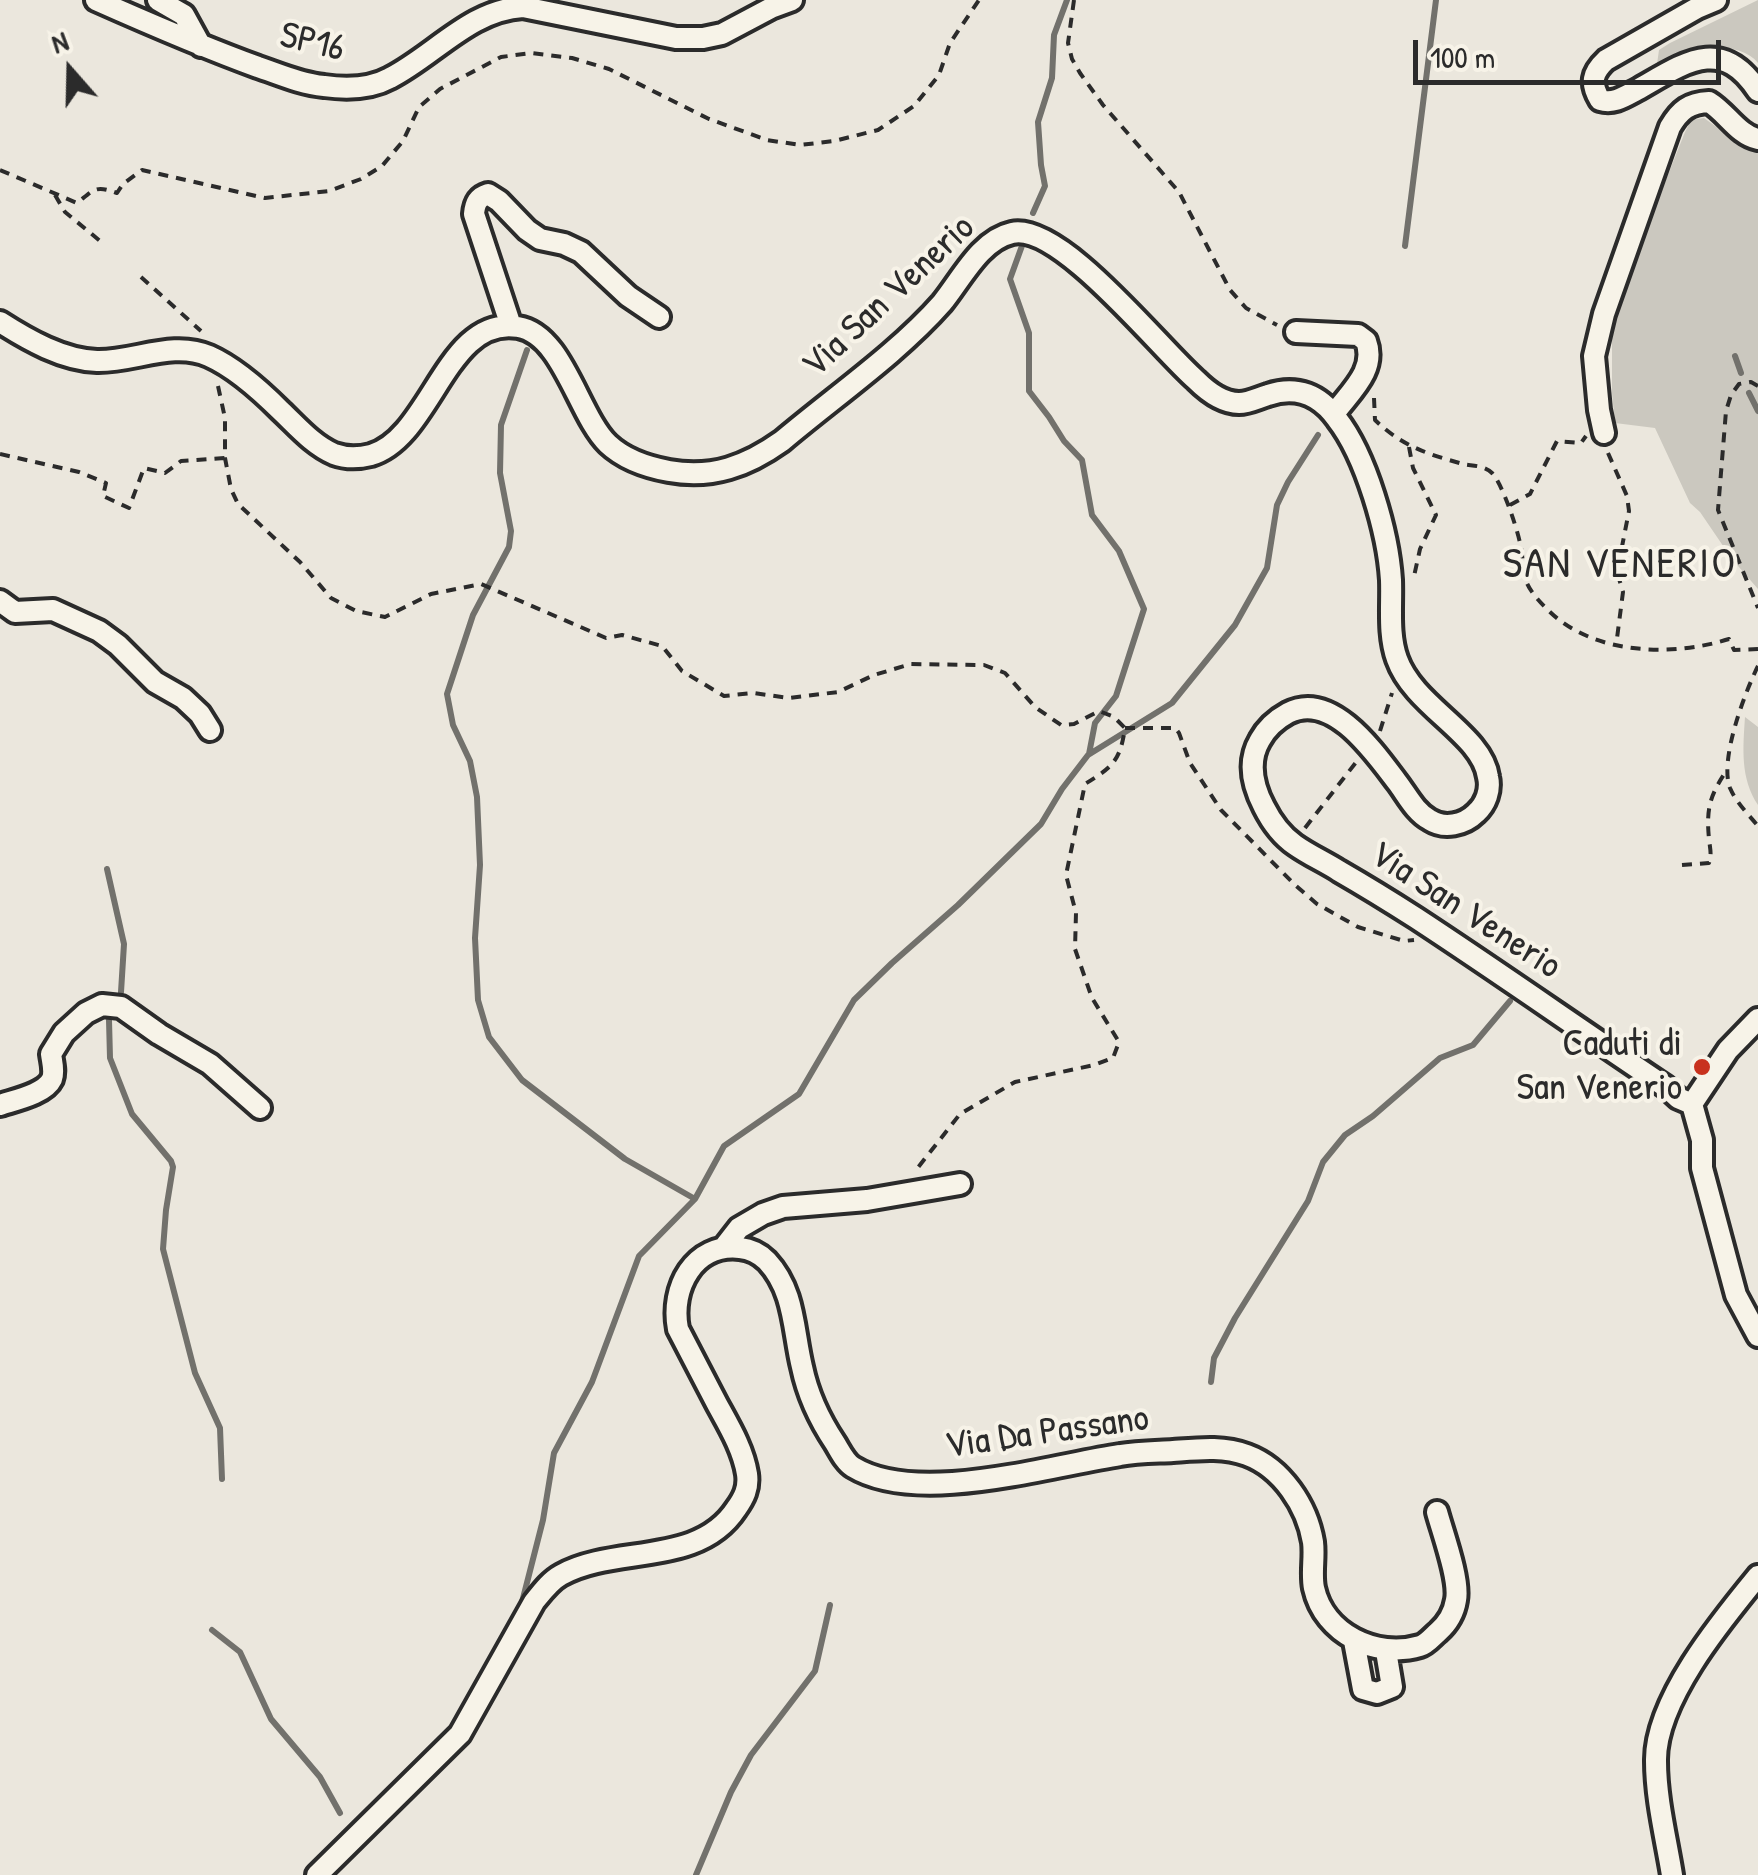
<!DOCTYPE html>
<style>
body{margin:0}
#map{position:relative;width:1758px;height:1875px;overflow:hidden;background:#ebe7dd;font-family:"Patrick Hand",sans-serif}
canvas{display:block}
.north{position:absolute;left:20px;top:20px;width:100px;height:100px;-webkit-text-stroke:8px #f7f3e8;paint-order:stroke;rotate:340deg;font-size:28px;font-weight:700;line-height:40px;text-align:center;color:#2b2b2b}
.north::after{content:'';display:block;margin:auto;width:35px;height:45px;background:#2b2b2b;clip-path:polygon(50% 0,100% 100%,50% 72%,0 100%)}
.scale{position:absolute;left:1413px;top:40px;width:308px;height:45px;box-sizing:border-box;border:5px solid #2b2b2b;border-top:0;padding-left:12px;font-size:30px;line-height:35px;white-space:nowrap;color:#2b2b2b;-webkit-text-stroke:8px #f7f3e8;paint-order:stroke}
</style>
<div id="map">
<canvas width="1758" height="1875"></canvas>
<div class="north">N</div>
<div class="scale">100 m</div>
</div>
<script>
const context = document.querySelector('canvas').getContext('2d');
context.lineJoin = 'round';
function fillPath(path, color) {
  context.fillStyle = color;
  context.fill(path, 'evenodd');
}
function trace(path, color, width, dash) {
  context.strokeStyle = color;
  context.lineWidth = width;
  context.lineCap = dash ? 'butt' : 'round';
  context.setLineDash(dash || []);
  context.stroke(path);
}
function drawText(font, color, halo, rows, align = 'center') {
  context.font = font + ' "Patrick Hand",sans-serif';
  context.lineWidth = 8;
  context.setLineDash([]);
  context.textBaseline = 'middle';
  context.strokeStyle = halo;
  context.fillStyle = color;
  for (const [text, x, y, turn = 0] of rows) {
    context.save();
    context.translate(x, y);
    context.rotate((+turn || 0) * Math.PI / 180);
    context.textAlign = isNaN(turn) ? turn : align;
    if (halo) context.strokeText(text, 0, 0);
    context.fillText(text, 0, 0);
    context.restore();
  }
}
fillPath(new Path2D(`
 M1758,0V63C1746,47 1716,45 1696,49C1684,51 1670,59 1657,64L1659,50L1670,43Z
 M1704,118L1747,149L1758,150V589L1732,559L1700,512L1690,503L1655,428L1615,423L1612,393V332L1630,270L1685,132L1691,120Z
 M1745,717L1758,727V805C1740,778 1743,748 1745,717Z`), '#cbc8bf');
trace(new Path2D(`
 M1033,213L1045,186L1041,165L1038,122L1052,78L1054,35L1067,0
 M1023,243L1010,279L1029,333V391L1049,417L1064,441L1082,460L1092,515L1119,551L1144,609L1116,696L1095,723L1089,754
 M1405,246L1436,0
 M527,350L501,425L500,473L511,531L509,547L473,615L447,694L453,725L470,761L477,797L480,865L475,938L478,1000L489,1037L522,1080L625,1159L695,1199
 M1735,356L1741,373
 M1749,393L1758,411
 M107,869L124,944L121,992
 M109,1020L110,1058L132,1114L171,1161L173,1167L166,1210L163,1249L195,1373L220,1428L222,1479
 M1211,1382L1214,1358L1235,1318L1308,1201L1323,1162L1345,1135L1373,1116L1440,1058L1473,1045L1510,1001
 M520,1610L543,1520L554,1453L592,1382L639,1256L695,1199L724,1146L799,1094L854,1000L892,963L958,905L1041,824L1062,789L1088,755L1172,703L1235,625L1267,568L1277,505L1288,482L1318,435
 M212,1630L240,1652L271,1719L320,1777L340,1813
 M696,1875L731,1792L751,1755L815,1671L830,1605`), '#72716c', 6);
const minor = new Path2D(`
 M96,0C150,24 203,47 258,67C279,74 301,84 324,86C346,89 370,89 390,78C435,55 470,10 523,7L676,38H703L722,34L773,7L792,0
 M158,0L184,15L201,46
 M1716,0L1697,8L1606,60C1592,73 1590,83 1600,100C1614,104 1624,97 1637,90C1683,64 1721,34 1758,91
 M0,322C28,340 63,360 97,361C134,362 173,340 209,356C236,368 261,391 281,411C297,426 313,445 334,454C345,458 359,458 371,455C432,437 446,315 518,327C563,334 578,415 608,444C625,460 647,467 669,471C712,479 747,466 782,441C834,397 898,353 942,303C961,280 980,240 1012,233C1060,222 1160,349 1196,380C1207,391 1223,403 1239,403C1249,403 1258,398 1268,395C1297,385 1320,395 1337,419C1366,456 1388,533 1391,580C1392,606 1388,634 1397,659C1414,707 1482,734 1488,777C1491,790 1486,804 1476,813C1464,825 1444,829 1430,820C1415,812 1407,795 1397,782C1375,753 1332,690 1288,713C1277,719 1266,729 1260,740C1247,762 1253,786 1264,807C1271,821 1282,836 1295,845C1309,855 1325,862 1339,871C1365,886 1391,902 1416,918C1500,973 1582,1031 1666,1087L1678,1098L1692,1104
 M511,326L474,214C475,203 478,197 488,194L499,201L527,230L540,239L564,244L581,252L628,296L659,317
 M1296,332L1358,335L1366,341C1377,370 1350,392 1334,414
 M1604,433L1599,410L1594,356L1604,314L1670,127C1680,110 1689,103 1709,102C1727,113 1738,135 1758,139
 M0,601L15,612L53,610L99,631L118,645L155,682L183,698L200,714L210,730
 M1692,1104L1702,1140V1168L1736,1295L1758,1336
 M1692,1104L1728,1050L1758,1019
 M0,1105C15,1100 45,1094 52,1079C55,1071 52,1062 51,1054L64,1033L86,1013L102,1005L121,1007L159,1034L210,1064L260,1108
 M725,1246L739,1228L763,1214L783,1207L867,1200L960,1184
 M1354,1641L1363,1689L1377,1693L1392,1687L1386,1651
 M317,1875L460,1734L534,1602C542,1592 550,1581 561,1575C614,1545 698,1567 736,1509C744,1498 749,1488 747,1474C743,1449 729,1426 717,1404C704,1379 691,1354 678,1329C670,1288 694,1243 740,1248C750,1249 760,1254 767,1261C795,1291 793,1330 802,1367C808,1396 819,1419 835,1443C840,1451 845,1462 853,1467C917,1506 1048,1466 1120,1455C1137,1452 1155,1452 1173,1451C1199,1449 1223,1446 1247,1455C1282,1468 1307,1506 1313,1542C1315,1557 1311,1573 1314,1588C1324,1634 1376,1659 1420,1646C1427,1644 1432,1637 1438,1632C1447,1624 1454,1613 1456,1600C1460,1580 1443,1534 1437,1512
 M1672,1875C1666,1838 1656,1799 1656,1761C1655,1701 1721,1621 1758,1576`);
trace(minor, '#2b2b2b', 28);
trace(new Path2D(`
 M1074,0L1068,43L1072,59L1080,73L1103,105L1179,192L1230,290L1246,308L1277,325
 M0,170L77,203C95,189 95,185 117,193L123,184L142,170L265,198L329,191L361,179L382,166L403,141L419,107L440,89L501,57L531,53L572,58L609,69L709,119L767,140L800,145L834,141L878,130L914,106L939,75L950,43L979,0
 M55,195L65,212L105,245
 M141,277L201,331
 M218,386L225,418V458L231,489L238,504L300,562L331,598L356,611L385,617L431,594L481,584L606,638L622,635L662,646L682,671L724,696L753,693L789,698L838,692L874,675L911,664L984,665L1005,673L1035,707L1061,725L1074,724L1099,711L1114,717L1125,728C1120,762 1112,767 1085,784L1066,875L1076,913L1075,949L1092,998L1119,1042L1113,1058L1094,1065L1015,1082L960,1114L916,1170
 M1758,386L1751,382L1739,384L1731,395L1726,411L1718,510L1758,608
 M1374,398L1375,420C1402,446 1427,454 1463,464C1472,466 1484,465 1492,473C1502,483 1517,528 1520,543C1523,553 1522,564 1524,574C1527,589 1538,600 1549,611C1594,655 1672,657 1729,639L1734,650L1758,649
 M1409,447L1413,468L1436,515L1420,549L1413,581
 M1608,453L1627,496L1629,511L1617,572L1623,592L1616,646
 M0,454L79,472L106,483L103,496L129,508L144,468L165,473L181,461L225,458
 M1510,505L1530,494L1557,441L1581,443L1586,436
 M1758,666C1745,692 1719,760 1730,788C1736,802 1748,814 1758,826
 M1125,728H1175L1179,733L1190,763L1221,810L1295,885L1317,904L1358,927L1404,941L1414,940
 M1380,731L1392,693
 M1305,828L1357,761
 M1682,865L1709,863C1712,853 1710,849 1709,839C1706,808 1710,795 1727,770`), '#2b2b2b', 4, [10, 8]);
trace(minor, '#f7f3e8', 20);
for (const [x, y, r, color] of [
 [1702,1067,10,"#c8321e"]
]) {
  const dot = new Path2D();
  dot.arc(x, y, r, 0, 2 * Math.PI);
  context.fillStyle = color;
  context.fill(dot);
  trace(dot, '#f7f3e8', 4);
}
drawText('38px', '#2b2b2b', '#f7f3e8', [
 ["SP16",312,43,13],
 ["Via San Venerio",889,297,-43],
 ["Via San Venerio",1465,911,33],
 ["Via Da Passano",1047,1433,-8]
]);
drawText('38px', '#2b2b2b', '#f7f3e8', [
 ["Caduti di",1682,1045],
 ["San Venerio",1682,1089]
], 'right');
context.letterSpacing = '2.5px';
drawText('42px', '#2b2b2b', '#f7f3e8', [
 ["SAN VENERIO",1620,566]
]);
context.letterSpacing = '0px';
</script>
